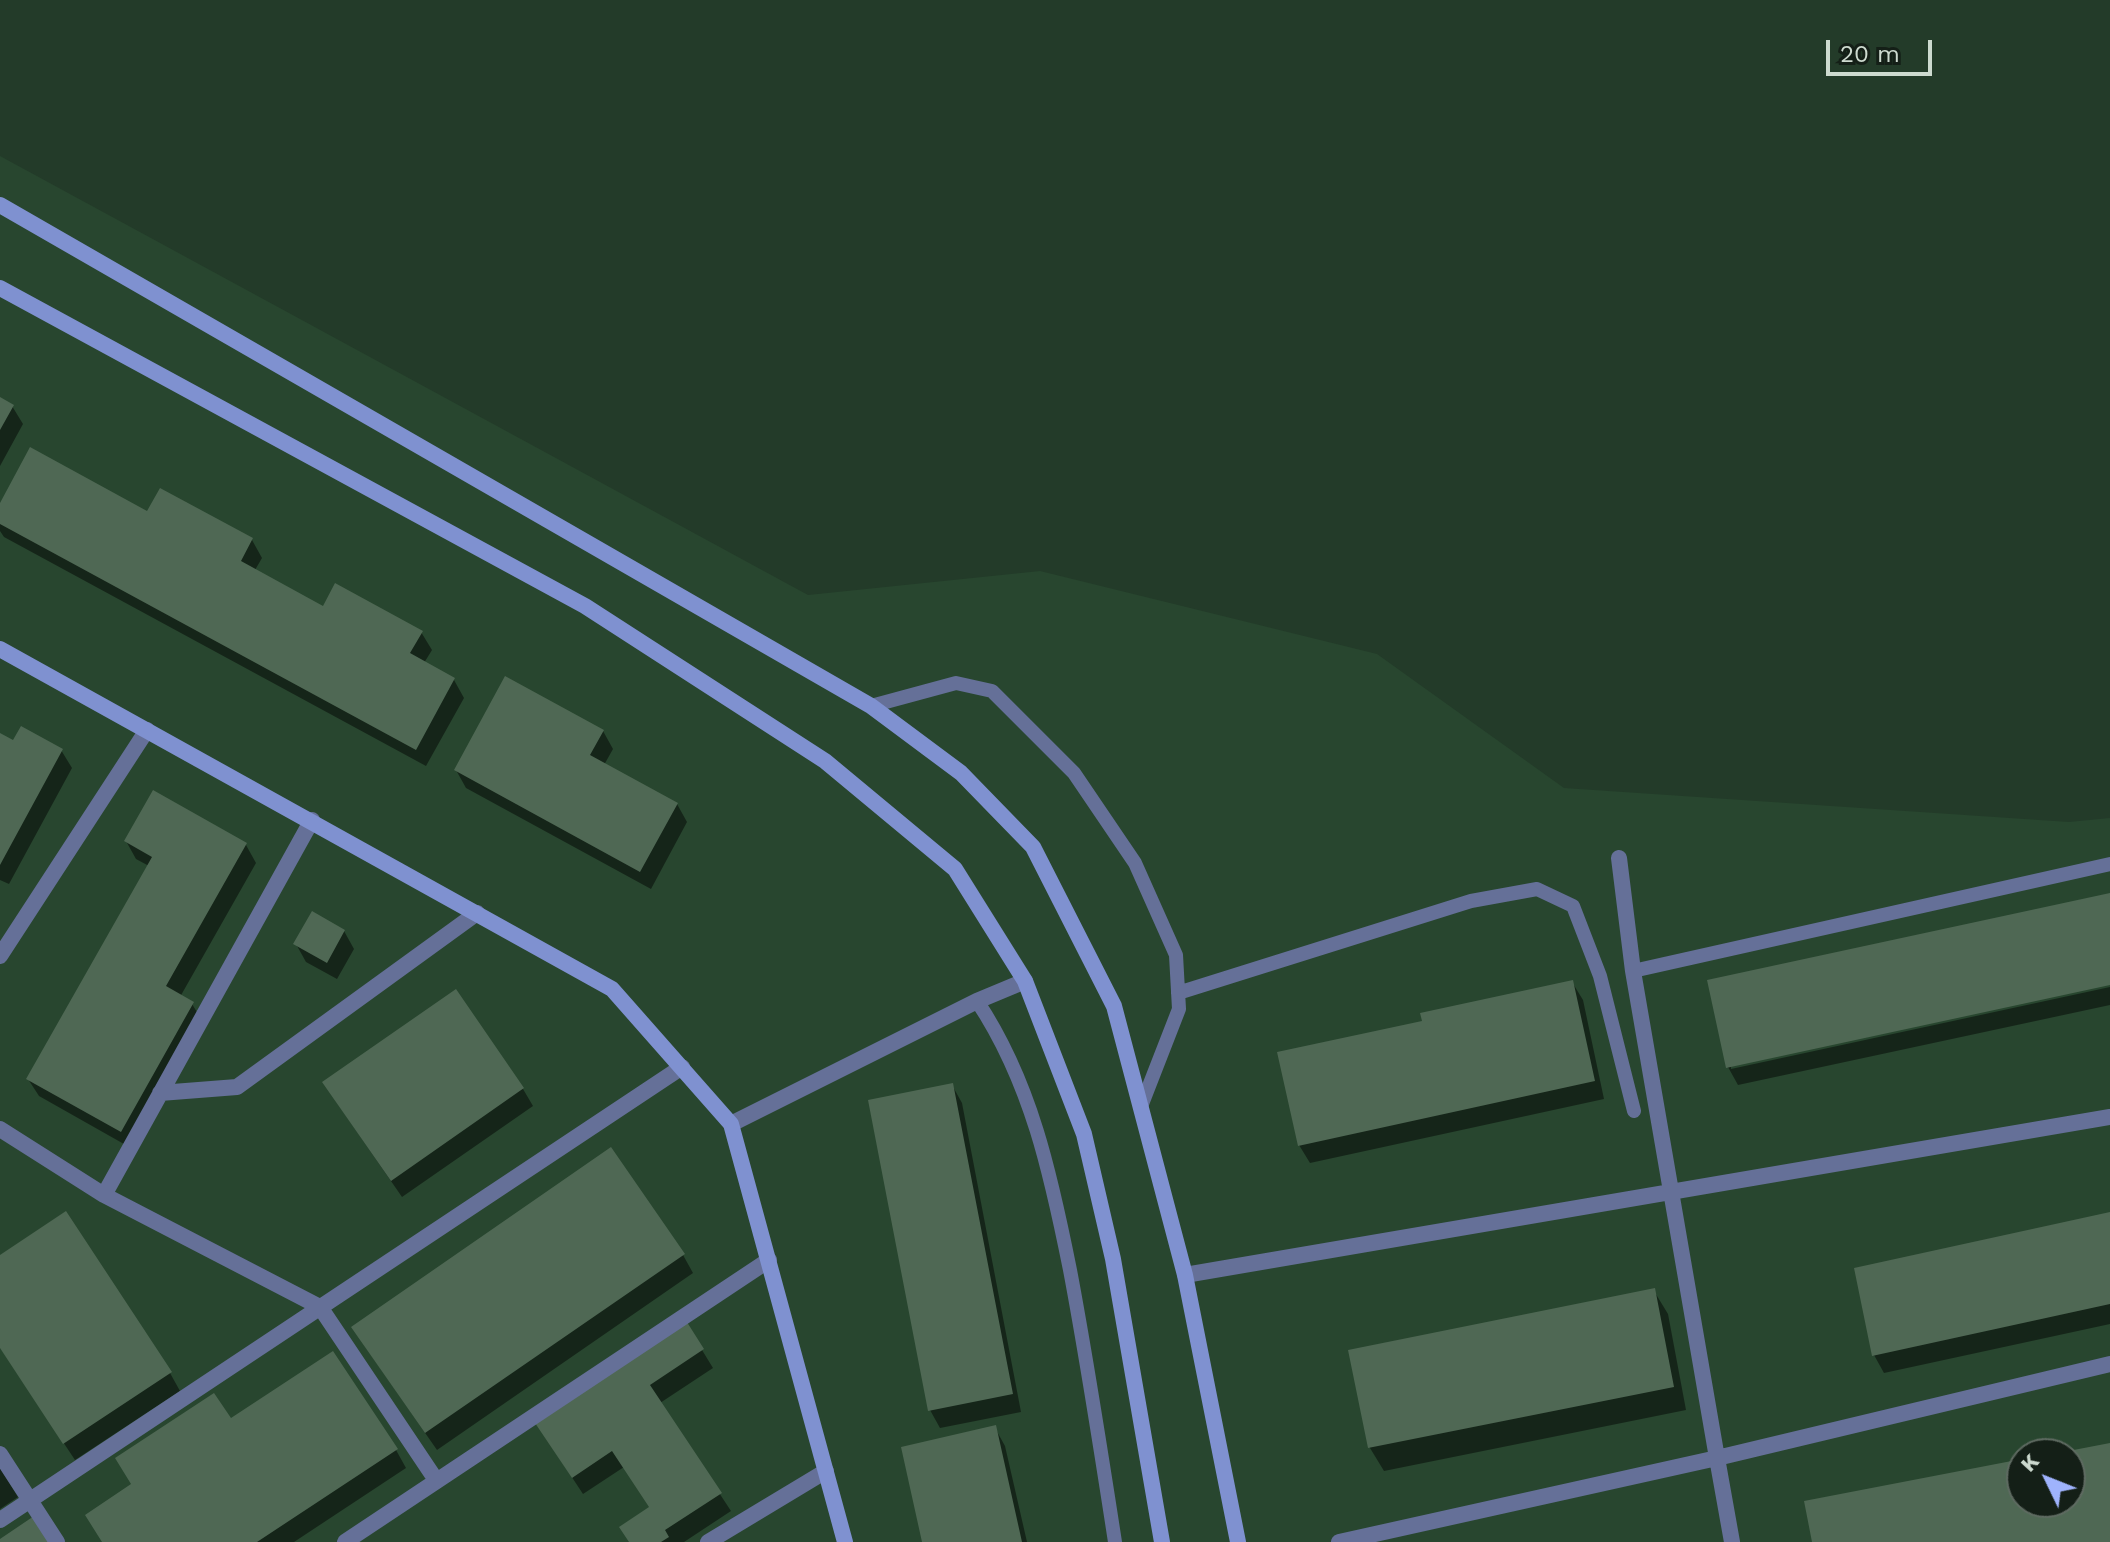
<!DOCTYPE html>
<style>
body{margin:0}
#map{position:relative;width:2110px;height:1542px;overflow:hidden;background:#233b29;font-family:"Work Sans",sans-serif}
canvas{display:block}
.north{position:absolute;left:2006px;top:1438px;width:80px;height:80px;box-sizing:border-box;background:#141f17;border:2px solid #5e6a61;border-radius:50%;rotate:313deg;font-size:22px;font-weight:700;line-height:32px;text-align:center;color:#cddacf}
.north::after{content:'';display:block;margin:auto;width:28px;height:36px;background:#9fb3fd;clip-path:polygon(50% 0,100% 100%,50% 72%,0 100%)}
.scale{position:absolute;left:1826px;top:40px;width:106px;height:36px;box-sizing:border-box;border:4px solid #cddacf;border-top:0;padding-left:10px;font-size:24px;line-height:28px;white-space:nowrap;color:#cddacf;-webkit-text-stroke:6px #141f17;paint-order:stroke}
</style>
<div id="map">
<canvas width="2110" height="1542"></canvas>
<div class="north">K</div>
<div class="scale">20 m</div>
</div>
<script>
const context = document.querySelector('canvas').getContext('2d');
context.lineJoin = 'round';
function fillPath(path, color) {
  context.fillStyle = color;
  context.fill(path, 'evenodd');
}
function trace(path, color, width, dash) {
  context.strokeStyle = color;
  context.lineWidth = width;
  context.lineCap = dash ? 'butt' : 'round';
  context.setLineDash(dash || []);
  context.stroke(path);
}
fillPath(new Path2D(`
 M0,156L808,595L1040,571L1377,654L1564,788L2069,822L2110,818V1542H0ZM2022,1454H2070V1502H2022Z`), '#28462f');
fillPath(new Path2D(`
 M0,400L12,406L23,424L0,466Z
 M0,507L148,514L252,540L262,558L255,570L324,609L421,632L432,650L424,663L454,680L464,698L426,766L4,537L0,531Z
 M603,731L613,749L604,765L677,804L687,822L651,889L466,788L456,770Z
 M0,735L14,742L61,750L72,768L9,884L0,880Z
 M126,841L246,845L256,863L180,997L192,1004L203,1022L131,1148L39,1096L28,1079L149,866L136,859Z
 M2110,895V983L1731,1065V1069L2110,987V1005L1738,1085L1728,1067L1710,982Z
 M344,931L354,949L337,979L306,962L296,944Z
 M1572,982L1583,1000L1604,1099L1310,1163L1299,1145L1425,1023Z
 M952,1085L962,1103L1021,1412L940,1428L930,1410Z
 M523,1089L533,1106L402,1197L335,1100Z
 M2110,1214V1324L1884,1373L1874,1355Z
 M683,1255L693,1273L437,1450L364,1345Z
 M0,1257L170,1373L180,1391L75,1460L0,1347Z
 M1654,1291L1668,1314L1686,1410L1384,1471L1370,1448L1351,1351Z
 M702,1350L713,1368L660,1403L731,1511L684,1542H630L651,1509L624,1467L583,1494L546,1438Z
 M230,1421L396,1450L406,1468L294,1542H103L133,1485Z
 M995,1428L1005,1446L1027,1542H924Z
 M0,1468L18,1497L0,1509Z`), '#0007');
fillPath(new Path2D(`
 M0,397L14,405L0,430Z
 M30,447L147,511L160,488L253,538L241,561L323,606L335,583L423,631L410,653L455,678L416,750L0,524V503Z
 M505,676L604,730L590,755L678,803L640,872L454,770Z
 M21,726L63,749L0,865V733L13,740Z
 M153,790L247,843L166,986L194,1002L121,1132L26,1079L152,857L124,841Z
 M2110,893V985L1726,1068L1707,980Z
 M312,911L345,930L327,963L293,944Z
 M1573,980L1595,1081L1298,1146L1277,1052L1422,1021L1420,1013Z
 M456,989L524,1088L391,1181L322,1082Z
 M953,1083L1013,1394L928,1411L868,1100Z
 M611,1147L685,1254L425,1433L351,1327Z
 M66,1211L172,1372L63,1444L0,1348V1255Z
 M2110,1212V1304L1872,1356L1854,1268Z
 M1655,1288L1674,1387L1368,1448L1348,1350Z
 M685,1319L704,1349L650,1385L722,1493L665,1530L669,1537L661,1542H629L619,1527L649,1507L612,1451L572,1478L533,1420Z
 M333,1351L398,1449L257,1542H102L85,1515L131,1484L115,1458L214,1393L231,1418Z
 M996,1425L1022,1542H922L901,1447Z
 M2110,1443V1542H1812L1804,1501L2022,1459V1502H2070V1454L2058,1453Z
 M34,1516L51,1542H0V1539Z`), '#4f6854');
trace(new Path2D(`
 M871,706L956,683L992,691L1074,773L1135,863L1176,955L1179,1009L1142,1104
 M1633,971L2110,864
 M1178,993L1471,901L1537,889L1573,906L1600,976L1634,1111
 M977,1001C1031,1082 1051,1175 1070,1270C1087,1360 1101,1451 1115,1542`), '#657098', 14);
trace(new Path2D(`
 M0,956L147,730
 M160,1093L237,1087L477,913
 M731,1124L977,1001L1025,981
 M0,1129L104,1195L320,1307L436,1480
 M104,1195L312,820
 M1185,1275L2110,1117
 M0,1454L57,1542
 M0,1520L682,1067
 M345,1542L769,1260
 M708,1542L826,1471
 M1339,1542L1717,1458L1633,971L1619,858
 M1732,1542L1717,1458L2110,1364`), '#657098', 16);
trace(new Path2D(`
 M0,205L871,706L961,773L1033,847L1114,1006L1185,1275L1238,1542
 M0,288L585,606L825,761L955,869L1025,981L1084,1134L1113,1259L1162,1542
 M0,649L612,989L731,1124L845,1542`), '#7f91d0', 16);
</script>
